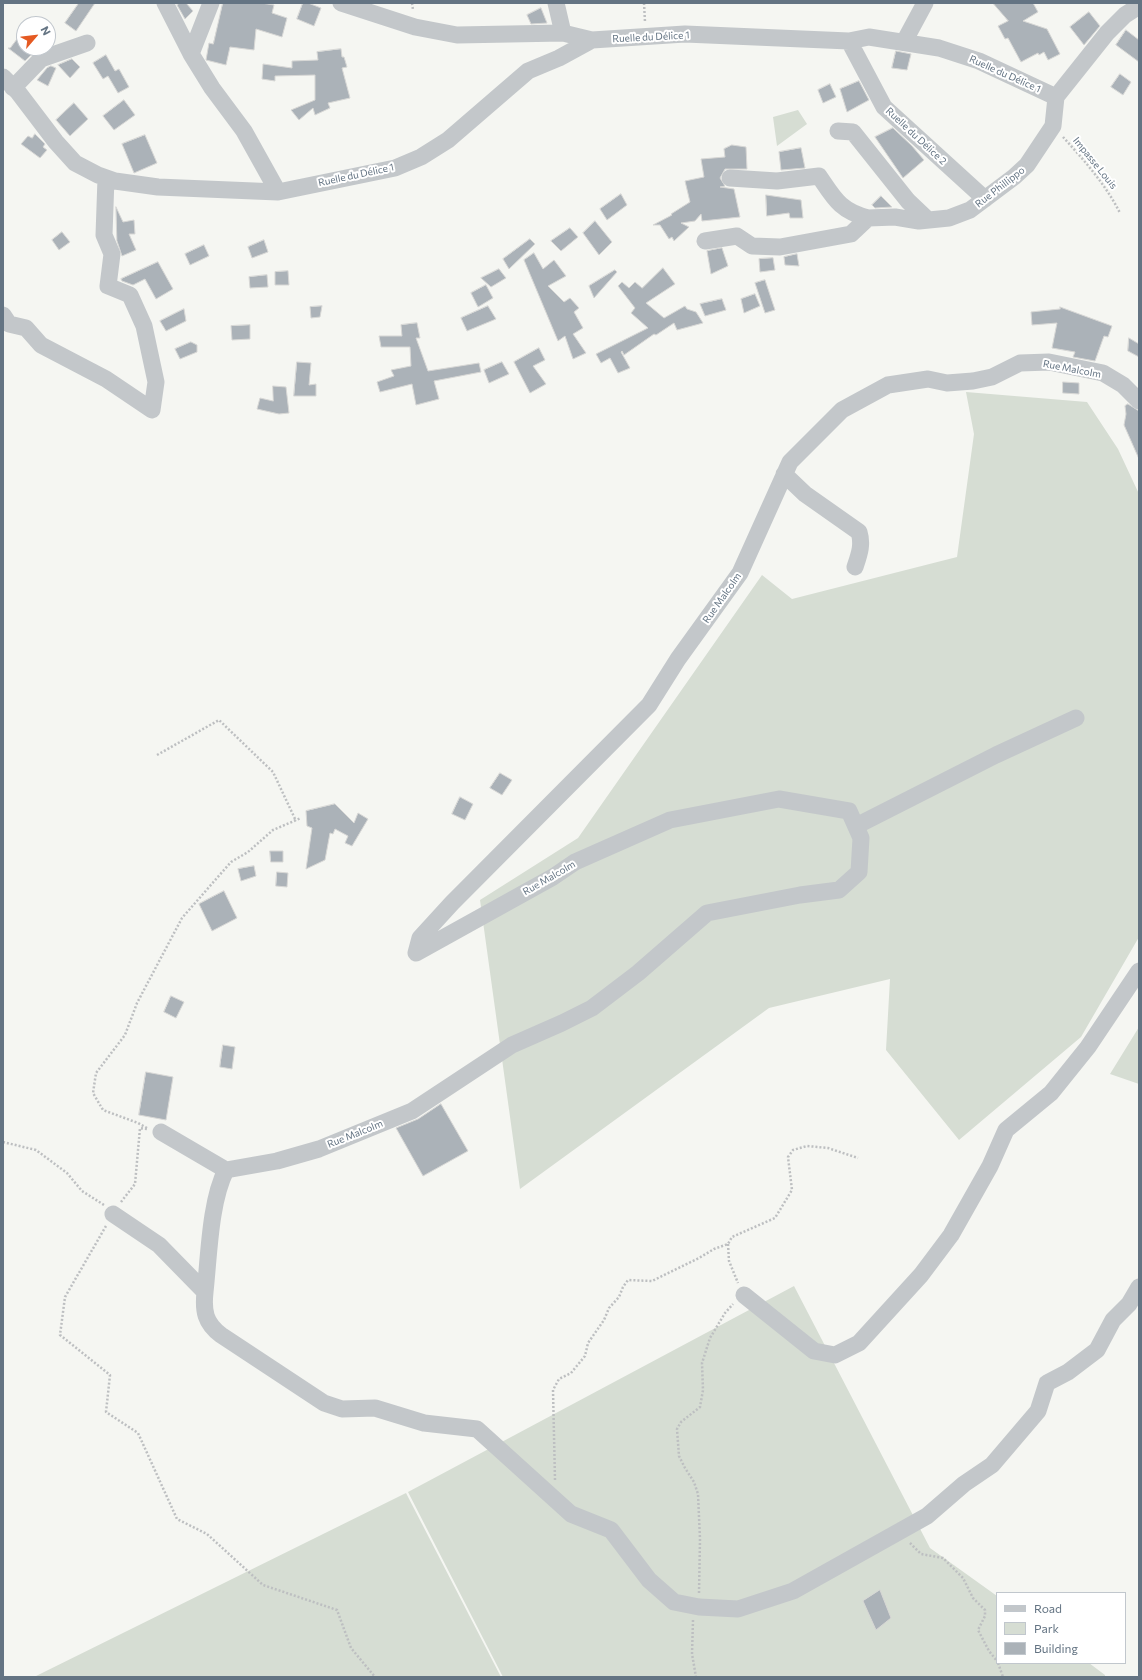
<!DOCTYPE html>
<meta charset="utf-8">
<style>
body{margin:0}
#map{position:relative;width:1142px;height:1680px;overflow:hidden;background:#f5f6f2;font-family:Commissioner,sans-serif}
canvas{display:block}
.frame{position:absolute;inset:0;border:4px solid #647483;pointer-events:none}
.legend{position:absolute;left:996px;top:1592px;width:130px;height:72px;box-sizing:border-box;background:#fff;border:1px solid #c1c7cd;margin:0;padding:5px 7px;list-style:none;font-size:12px;color:#647483}
.legend li{display:flex;align-items:center;gap:8px;height:20px}
.legend b{width:20px;border:1px solid #c1c7cd}
.north{position:absolute;left:16px;top:16px;width:40px;height:40px;box-sizing:border-box;background:#fff;border:1px solid #c1c7cd;border-radius:50%;rotate:62deg;font-size:11px;font-weight:700;line-height:16px;text-align:center;color:#647483}
.north::after{content:'';display:block;margin:auto;width:14px;height:18px;background:#e55a22;clip-path:polygon(50% 0,100% 100%,50% 72%,0 100%)}
</style>
<div id="map">
<canvas width="1142" height="1680"></canvas>
<div class="frame"></div>
<ul class="legend">
<li><b style="height:5px;background:#c3c7ca"></b>Road</li>
<li><b style="height:11px;background:#d6ddd3"></b>Park</li>
<li><b style="height:11px;background:#abb2b8"></b>Building</li>
</ul>
<div class="north">N</div>
</div>
<script>
const context = document.querySelector('canvas').getContext('2d');
context.lineJoin = 'round';
function fillPath(path, color) {
  context.fillStyle = color;
  context.fill(path, 'evenodd');
}
function trace(path, color, width, dash) {
  context.strokeStyle = color;
  context.lineWidth = width;
  context.lineCap = dash ? 'butt' : 'round';
  context.setLineDash(dash || []);
  context.stroke(path);
}
function drawText(font, color, halo, rows, align = 'center') {
  context.font = font + ' Commissioner,sans-serif';
  context.lineWidth = 4;
  context.setLineDash([]);
  context.textBaseline = 'middle';
  context.strokeStyle = halo;
  context.fillStyle = color;
  for (const [text, x, y, turn = 0] of rows) {
    context.save();
    context.translate(x, y);
    context.rotate((+turn || 0) * Math.PI / 180);
    context.textAlign = isNaN(turn) ? turn : align;
    if (halo) context.strokeText(text, 0, 0);
    context.fillText(text, 0, 0);
    context.restore();
  }
}
fillPath(new Path2D(`
 M798,110L807,124L777,146L773,117Z
 M966,392L1087,402L1118,449L1139,494V937L1081,1037L959,1140L886,1050L890,979L769,1008L520,1189L480,900L578,838L762,575L792,599L957,557L974,434Z
 M1139,1027V1084L1110,1074Z
 M794,1286L930,1548L997,1596V1663H1089L1105,1675V1677H503L408,1492Z
 M406,1493L501,1677H34Z`), '#d6ddd3');
const building = new Path2D(`
 M79,3H95L76,31L65,23Z
 M180,3H186L193,11L185,19L177,5Z
 M223,3H261L274,5L272,13L287,18L282,37L256,29L254,50L230,47L226,65L206,60L209,43L213,44Z
 M303,3H308L321,8L314,26L297,19Z
 M993,3H1033L1038,12L1023,21L1047,29L1060,54L1048,60L1044,52L1039,55L1038,53L1021,62L1008,38L1005,39L998,26L1008,21Z
 M541,8L547,23L531,24L527,15Z
 M1089,12L1100,26L1084,45L1070,27Z
 M24,30V48H42L34,52L25,61L8,48H10Z
 M1126,30L1139,40V62L1116,45Z
 M341,49L342,57H344L347,67L342,68L350,98L328,103L330,108L315,115L313,108L299,120L291,110L315,100V75L275,76V81L262,79L263,64L292,68V61L318,60L317,52Z
 M896,51L911,54L907,70L892,68Z
 M106,55L115,71L119,69L129,87L118,93L108,76L103,79L93,63Z
 M72,59L80,67L70,78L58,65Z
 M51,66L56,68L48,86L37,80L47,68Z
 M1120,74L1131,82L1123,95L1111,87Z
 M859,81L869,100L847,112L840,89Z
 M830,84L836,97L823,103L818,90Z
 M124,100L135,115L114,130L103,116Z
 M74,103L88,119L70,136L56,120Z
 M893,128L912,146L924,160L903,178L875,137Z
 M35,134L45,144L43,147L47,150L40,158L21,144L28,136L32,138Z
 M145,135L157,163L134,173L122,144Z
 M732,145L746,147L747,169H725L720,178L725,186L720,187L734,189L740,217L702,221L701,214L695,221L681,223L689,227L674,241L672,237L669,239L660,225H653L672,215L671,214L690,202L685,181L704,177L701,159L725,157L724,149Z
 M801,148L805,168L781,170L779,152Z
 M621,194L627,205L607,220L600,209Z
 M766,195L801,200L803,218H790L789,213L767,216Z
 M881,196L892,207L875,208L872,205Z
 M116,207L123,222L134,220L135,234H129L136,250L122,256L117,241Z
 M595,221L612,242L599,255L583,233Z
 M570,228L578,237L561,251L551,241Z
 M62,232L70,242L59,250L52,240Z
 M530,239L535,244L509,269L503,259Z
 M264,240L268,252L252,258L248,247Z
 M204,245L209,256L190,265L185,254Z
 M722,248L728,266L711,274L707,251Z
 M534,253L543,269L554,260L566,276L548,286L564,302L570,298L579,308L574,312L583,328L573,334L586,353L573,359L565,336L558,341L524,260Z
 M797,254L799,266L785,265L784,257Z
 M773,258L775,270L760,272L759,259Z
 M158,262L173,289L156,299L145,279L133,285L122,281L121,279Z
 M663,268L675,284L646,303L664,318L685,306L687,309L696,312L703,323L677,330L674,323L656,335L654,334L624,355L622,351L621,352L630,368L618,373L610,358L601,363L596,354L648,328L631,313L635,308L618,286L622,282L629,288L635,282L642,288Z
 M499,269L506,278L491,287L481,278Z
 M615,270L617,272L594,298L589,286Z
 M288,271L289,285H275V272Z
 M267,275L268,287L250,288L249,277Z
 M765,280L775,310L765,313L755,283Z
 M486,285L493,298L478,307L471,293Z
 M755,294L760,306L744,313L741,299Z
 M722,299L726,310L705,316L700,304Z
 M322,306L320,317L311,318L310,307Z
 M488,306L496,319L467,331L461,318Z
 M1060,307L1112,326L1108,337L1104,336L1095,361L1073,357L1075,352L1052,348L1057,323L1032,325L1031,312L1060,309Z
 M184,309L186,321L166,331L160,321Z
 M417,323L420,338H416L428,371L479,363L481,372L434,381L439,399L416,405L412,384L380,392L377,382L394,376L391,370L411,366L410,347H381L379,336H402L401,325Z
 M250,325V339L232,340L231,326Z
 M1129,338L1139,344V357L1128,351Z
 M191,342L197,345V352L180,359L175,349Z
 M539,348L545,360L533,366L546,384L530,393L514,362Z
 M297,362L311,363L309,385L316,384V396H294Z
 M502,362L509,374L489,383L484,370Z
 M1063,382L1079,383V394L1063,393Z
 M273,386L286,387L289,413L279,414L257,409L260,398L273,401Z
 M1128,404L1139,411V459L1124,425L1126,414L1125,406Z
 M500,773L512,780L502,795L490,788Z
 M460,797L473,804L465,820L452,814Z
 M335,804L354,823L358,813L368,819L352,846L345,843L348,836L335,829L333,834L330,833L325,860L306,869L312,828L307,826L306,811Z
 M270,851H283V862H271Z
 M254,866L256,876L241,881L238,869Z
 M277,872L288,873L287,887L276,886Z
 M224,891L237,918L212,931L199,904Z
 M171,996L184,1002L176,1018L164,1012Z
 M223,1045L235,1047L232,1069L220,1067Z
 M146,1072L173,1077L166,1120L139,1115Z
 M441,1104L468,1151L423,1176L396,1128L418,1119Z
 M880,1590L891,1618L876,1630L863,1601Z`);
fillPath(building, '#abb2b8');
trace(building, '#d7d7d5', 1);
trace(new Path2D(`
 M412,3L413,10
 M644,3L645,22
 M1063,137C1084,160 1106,185 1120,213
 M157,755L219,720L273,772L296,821
 M147,1128L138,1123L103,1110L93,1093L96,1073L125,1035L137,1003L182,918L231,862L248,852L273,830L301,818
 M3,1142L36,1150L67,1173L82,1191L104,1205
 M121,1202L135,1184L140,1128L147,1129
 M106,1226L65,1297L60,1335L110,1375L106,1412L138,1433L177,1519L207,1534L263,1585L337,1610L351,1648L375,1677
 M728,1244L729,1261L738,1283
 M555,1480L553,1390L559,1379L571,1373L585,1356L588,1343L604,1320L609,1308L619,1297L623,1287L628,1280L652,1281L699,1258L714,1249L728,1244L732,1237L775,1218L792,1190L788,1157L793,1150L807,1146L828,1148L858,1158
 M910,1543L921,1554L943,1558L963,1578L973,1598L985,1610V1616L978,1630L989,1651L997,1661
 M699,1593L700,1539L698,1494L694,1482L685,1468L679,1456L677,1429L681,1422L700,1407L703,1390L702,1363L710,1338L725,1313L733,1304
 M693,1620L692,1654L696,1677
 M998,1663L1003,1677`), '#bdbfc1', 2.5, [2, 2]);
trace(new Path2D(`
 M165,3L191,54L212,88L244,131L278,192
 M341,3L415,27L457,35L563,33L592,40
 M556,3L563,33
 M849,41L884,107L985,199
 M904,42L925,3
 M191,54L211,3
 M3,77L18,92L56,142L75,163L98,175L115,181L158,187L278,192L395,168L421,157L448,140L528,71L559,58L592,40L685,34L849,41L869,37L939,48L979,61L1056,97
 M13,88L41,59L87,43
 M838,131L853,132L908,201L928,220
 M730,178L777,181L819,176C834,198 840,211 868,218
 M705,241L737,236L752,246L780,247L851,234L868,218L895,217L919,221L949,218L970,210L1014,177L1027,165L1053,126L1056,97L1107,33L1125,15L1139,6
 M3,315L9,324L26,328L41,345L106,379L152,410L156,382L144,326L130,295L108,286L112,254L104,235L106,178
 M784,474L805,494L859,532C863,545 859,555 855,567
 M856,826L996,755L1076,718
 M161,1132L226,1170L277,1161L319,1149L412,1111L512,1045L562,1023L592,1008L638,973L707,913L800,895L839,890L859,872L861,838L849,811L779,799L670,820L575,862L553,877L416,953L420,938L452,903L649,705L678,659L740,573L790,462L842,410L888,385L928,379L947,383L973,381L992,377L1020,363L1049,362L1103,373L1123,385L1139,401
 M113,1214L159,1245L205,1292C203,1311 205,1323 221,1335L324,1403L342,1409L375,1408L424,1423L477,1429L571,1514L611,1530L649,1580L674,1602L699,1607L738,1609L793,1591L927,1516L964,1484L992,1465L1038,1411L1047,1383L1068,1372L1097,1350L1113,1320L1129,1304L1139,1287
 M205,1292C209,1256 210,1201 226,1170
 M744,1295L814,1351L835,1355L859,1343L921,1275L951,1235L990,1166L1006,1130L1051,1093L1088,1047L1139,971`), '#c3c7ca', 17);
drawText('10px', '#647483', '#fff', [
 ["Ruelle du Délice 1",651,37,-3],
 ["Ruelle du Délice 1",1005,74,24],
 ["Ruelle du Délice 2",916,136,43],
 ["Impasse Louis",1095,163,51],
 ["Ruelle du Délice 1",356,175,-12],
 ["Rue Phillippo",1000,187,-38],
 ["Rue Malcolm",1072,369,11],
 ["Rue Malcolm",722,598,-55],
 ["Rue Malcolm",549,878,-30],
 ["Rue Malcolm",355,1134,-22]
]);
</script>
